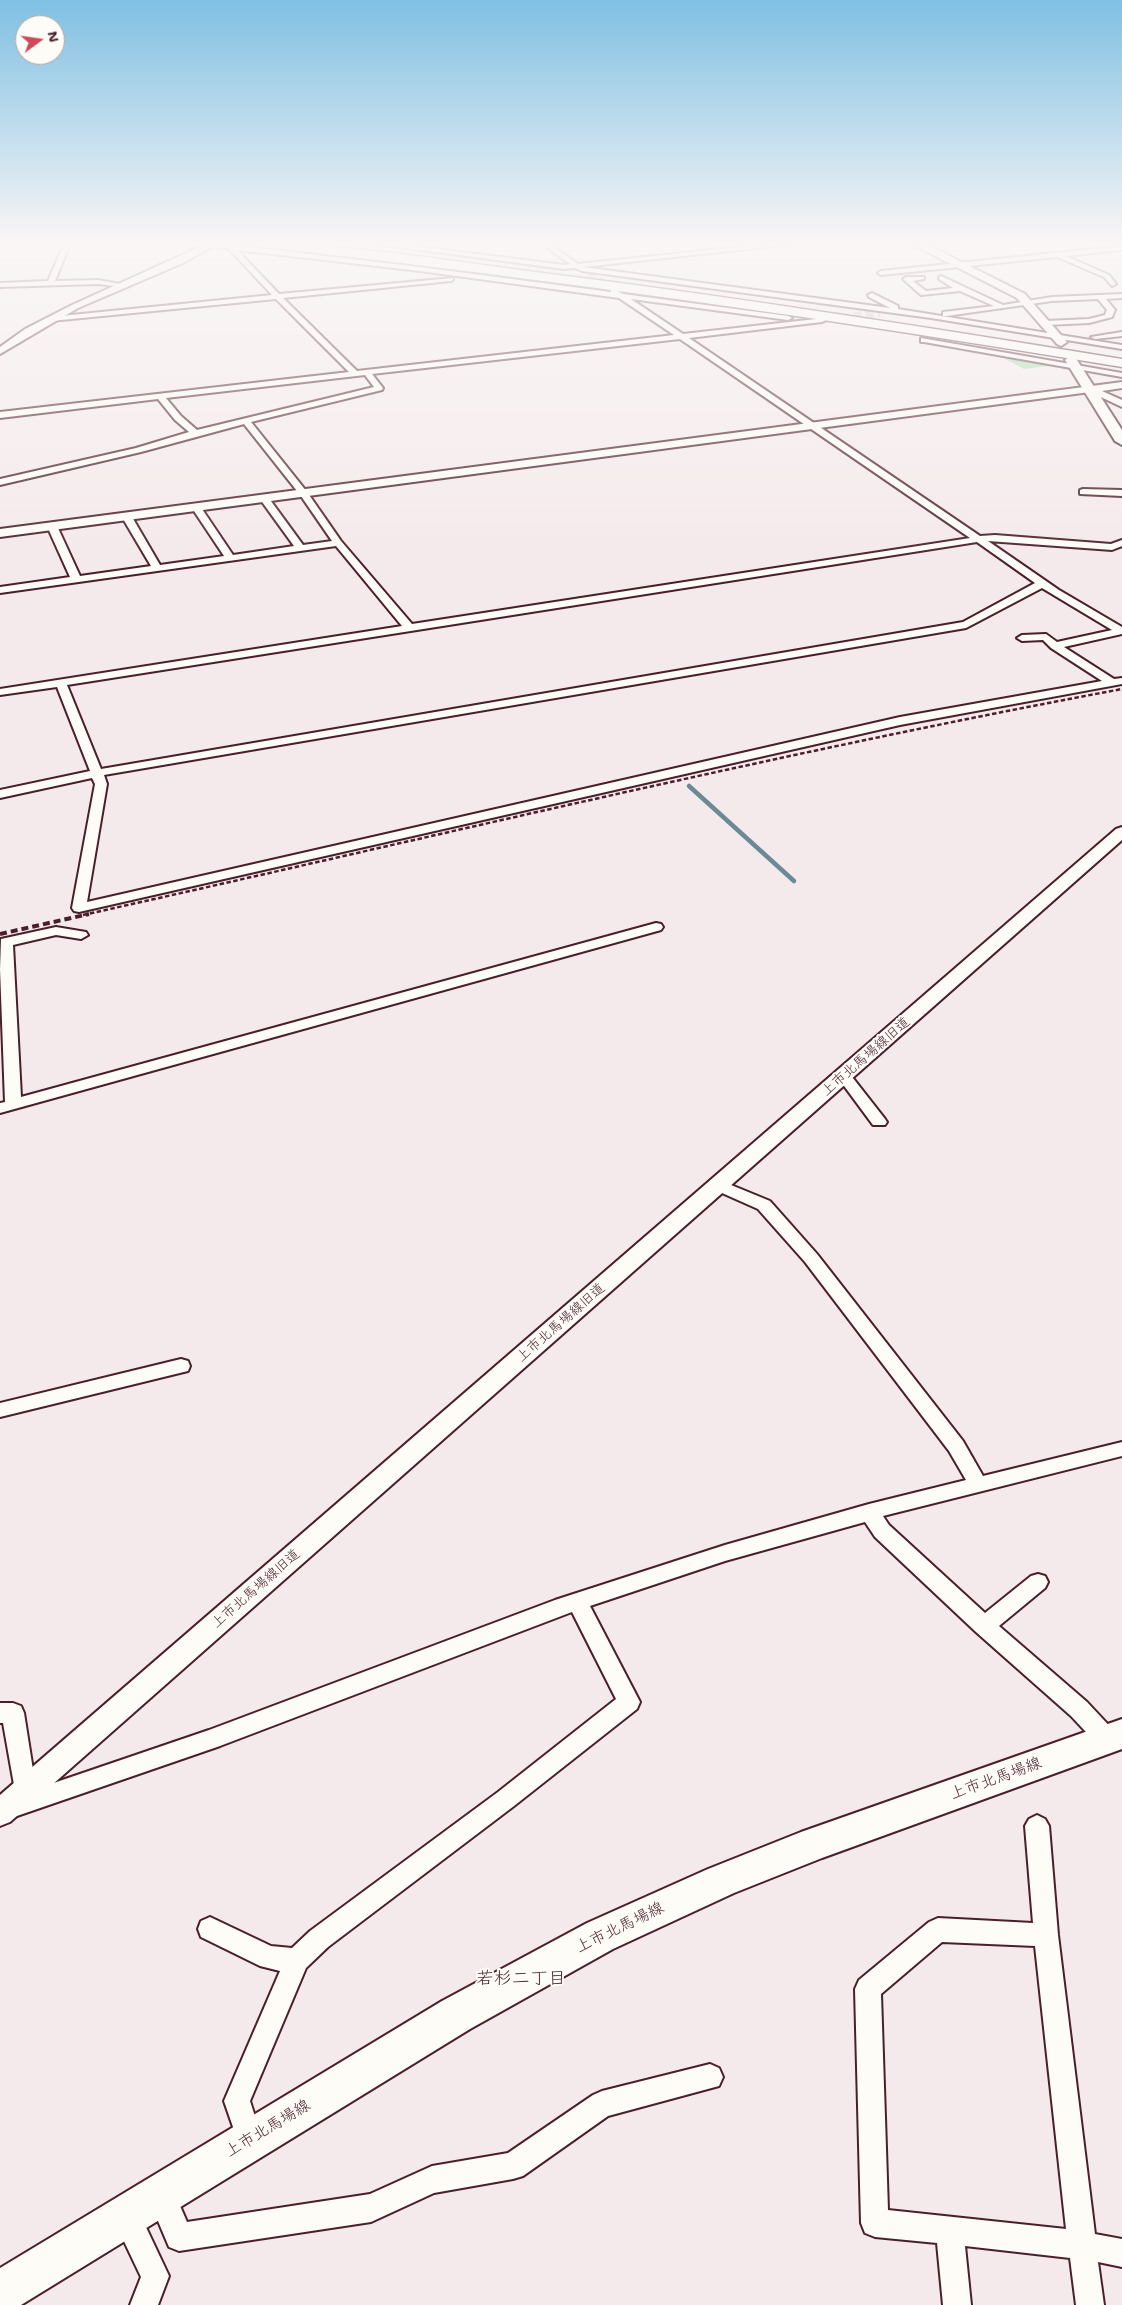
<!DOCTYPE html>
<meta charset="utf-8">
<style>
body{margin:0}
#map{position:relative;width:1122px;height:2305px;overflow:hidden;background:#f5eaeb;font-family:"Shantell Sans",sans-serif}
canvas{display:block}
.north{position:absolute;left:15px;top:15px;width:50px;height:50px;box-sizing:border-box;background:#fdfcf7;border:1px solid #b5a4a5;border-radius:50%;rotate:76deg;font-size:14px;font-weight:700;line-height:20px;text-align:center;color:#4a1f2b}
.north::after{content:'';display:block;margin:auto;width:18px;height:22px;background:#d1495b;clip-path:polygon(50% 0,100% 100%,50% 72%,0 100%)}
</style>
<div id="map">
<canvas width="1122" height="2305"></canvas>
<div class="north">N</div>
</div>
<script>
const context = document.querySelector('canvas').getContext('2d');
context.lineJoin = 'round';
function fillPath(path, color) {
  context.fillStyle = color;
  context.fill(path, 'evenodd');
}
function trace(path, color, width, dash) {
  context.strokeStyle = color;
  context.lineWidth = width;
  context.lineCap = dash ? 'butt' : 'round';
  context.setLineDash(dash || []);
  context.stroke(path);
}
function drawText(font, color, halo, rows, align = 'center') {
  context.font = font + ' "Shantell Sans","Klee One",sans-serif';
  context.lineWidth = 4;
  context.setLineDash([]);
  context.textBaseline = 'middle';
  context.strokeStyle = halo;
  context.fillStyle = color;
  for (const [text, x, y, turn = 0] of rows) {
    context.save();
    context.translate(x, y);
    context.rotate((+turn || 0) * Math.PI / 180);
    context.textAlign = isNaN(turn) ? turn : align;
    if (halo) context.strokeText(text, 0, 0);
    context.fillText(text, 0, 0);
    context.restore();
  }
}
fillPath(new Path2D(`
 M996,354L1057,365L1024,369Z`), '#a0daa0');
trace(new Path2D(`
 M689,786L794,881`), '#6c8a95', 4.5);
trace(new Path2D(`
 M589,273L614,291
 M488,275L549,268
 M830,319L880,313`), '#d3c1c5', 8, [8, 4]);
const minor = new Path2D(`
 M64,244H70L55,281L98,280L126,285L122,287L98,284L0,287V283L48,281Z
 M200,244H223L420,267L611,292V289H614L623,294L788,316L792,318L788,320L631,299L683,334L825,318L826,320L822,322L689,338L980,536L995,535L1111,544L1122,540V546L1112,550L988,541L1059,590L1122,627V634L1064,647L1114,679L1122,678V684L900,725L79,912L74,911L72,908L95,784L92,778L0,798V790L90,771L57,687L0,695V689L402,626L336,546L0,593V587L70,577L47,526L52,523L57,526L80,576L151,566L122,517L127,514L132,517L160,565L224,556L192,508L197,505L200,506L233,555L294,546L260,499L265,496L268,497L303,545L332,541L301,496L244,424L141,452L0,485V479L136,448L189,432L175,420L158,399L0,418V412L349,372L276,299L51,321L47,319L51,317L272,295L229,249ZM237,250L420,271L619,298L674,335L357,371L283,298L451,281L453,280V278L279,294ZM680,339L970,538L412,624L341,541L307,492L251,422L382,390L383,388L372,374ZM365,375L374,387L197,430L181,416L166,398ZM977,542L1035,583L963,622L101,769L67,685ZM1042,588L1112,630L1057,642L1046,634L1022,635L1017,638L1022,641L1043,640L1051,648L1102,681L900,717L87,902L107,784L104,775L966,628Z
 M376,244H398L564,265L570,264L542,244H550L578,264L768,244H794L583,267L890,308L869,297L868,295L872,293L898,306V309L1122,345V349L931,318L582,271L575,268L564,269Z
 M1122,246V250L1066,256L1109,275L1116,284L1112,286L1104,277L1057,257L881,275L878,273L881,271Z
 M924,277V279L913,281L926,291L953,288L939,279V277L941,276L1003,305L1052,297L1122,294V298L1106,299L1115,310L1112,317L1089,323L1046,325L1042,323L1046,321L1089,319L1105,315L1107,310L1098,299L1052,301L946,316H943V312L994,306L960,291L921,295L903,279L906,277Z
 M1122,332V336L1095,339L1091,337Z
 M921,338L1122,373V377L924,342H921Z
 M1083,489L1122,490V496L1080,494V490Z
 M656,923L661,924L663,927L661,930L0,1113V1103L5,1102L0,969L1,939L56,927L86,932L88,935L81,939L56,935L13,945L21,1097Z
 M844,1071L849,1073L885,1119L887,1122L885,1125H873L839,1079L836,1076L839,1073Z
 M719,1180L770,1201L817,1254L963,1441L983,1476L1122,1442V1456L883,1516L889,1525L985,1613L1031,1576L1038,1574L1045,1576L1048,1582L1045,1588L999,1626L1087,1702L1115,1732L1118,1739L1115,1746L1107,1749L1099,1746L1071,1716L976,1632L875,1537L865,1522L725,1561L590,1606L640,1702L637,1709L514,1806L328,1947L306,1968L250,2101L263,2141L259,2150L250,2154L241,2150L224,2101L280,1971L260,1966L201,1937L198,1929L201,1921L210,1917L271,1946L292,1948L310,1931L498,1792L616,1699L572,1612L220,1746L14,1817L6,1814L2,1807L6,1800L16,1796L3,1723H0V1703H13L21,1706L24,1713L36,1789L209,1730L555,1600L725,1545L869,1504L966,1480L949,1451L805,1262L758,1209L713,1189L711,1185L713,1181Z
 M181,1359L188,1361L190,1366L188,1371L0,1417V1403Z
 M1037,1815L1045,1819L1049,1826L1058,1935L1095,2234L1122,2239V2267L1098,2262L1104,2305H1076L1070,2258L965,2246L971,2305H943L937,2243L875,2237L865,2233L861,2223L855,1989L859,1980L929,1922L938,1918L1033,1923L1025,1826L1029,1819ZM942,1942L1035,1946L1066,2229L888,2210L881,1994Z
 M710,2064L719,2068L723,2077L719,2086L608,2116L523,2176L513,2179L434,2193L371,2222L179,2251L169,2247L147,2195L151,2185L161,2181L171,2185L187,2222L370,2194L432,2166L508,2153L593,2095L602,2091Z
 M126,2202L136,2206L169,2276L158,2305H130L141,2277L112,2216L116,2206Z`);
const tertiary = new Path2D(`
 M206,244H217L183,263L78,308L0,354V347L25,329L72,305Z
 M1122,382V388L1102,391L1122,400V407L1090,392L0,537V529Z
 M1122,827V840L10,1822L0,1826V1795L1116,829Z`);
const primary = new Path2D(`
 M912,244H926L1025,294L1067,342L1061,346L1057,344L1017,298Z
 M1071,356L1077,360L1122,430V445L1115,441L1065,360Z
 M1122,1719V1749L822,1858L734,1893L613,1949L470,2029L21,2305H0V2268L442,2001L587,1923L708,1869L801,1832Z`);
const motorway = new Path2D(`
 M260,244C356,244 455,262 551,274C742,298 932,328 1122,359V367C837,320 552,279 265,247Z`);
trace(minor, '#4a1f2b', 4);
trace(tertiary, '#4a1f2b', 4);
trace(primary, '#4a1f2b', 4);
trace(motorway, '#4a1f2b', 3);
fillPath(minor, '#fdfcf7');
fillPath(tertiary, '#fdfcf7');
fillPath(primary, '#fdfcf7');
fillPath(motorway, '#fdfcf7');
trace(new Path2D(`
 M83,915C429,838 773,754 1122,689`), '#4a1f2b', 2.5, [4.5, 2.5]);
trace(new Path2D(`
 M0,934L89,914`), '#4a1f2b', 4, [7, 4]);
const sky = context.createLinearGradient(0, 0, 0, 567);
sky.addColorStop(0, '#7fc0e3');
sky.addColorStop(0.43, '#faf6f6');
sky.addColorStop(1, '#faf6f600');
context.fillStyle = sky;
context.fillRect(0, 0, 1122, 567);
drawText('14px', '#4a1f2b', '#fdfcf7', [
 ["上市北馬場線旧道",866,1057,-41],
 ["上市北馬場線旧道",561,1323,-41],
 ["上市北馬場線旧道",256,1589,-41]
]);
drawText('16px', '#4a1f2b', '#fdfcf7', [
 ["上市北馬場線",996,1779,-20],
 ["上市北馬場線",620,1928,-26],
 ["上市北馬場線",268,2129,-31]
]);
drawText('18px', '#4a1f2b', '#fdfcf7', [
 ["若杉二丁目",521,1979]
]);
</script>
